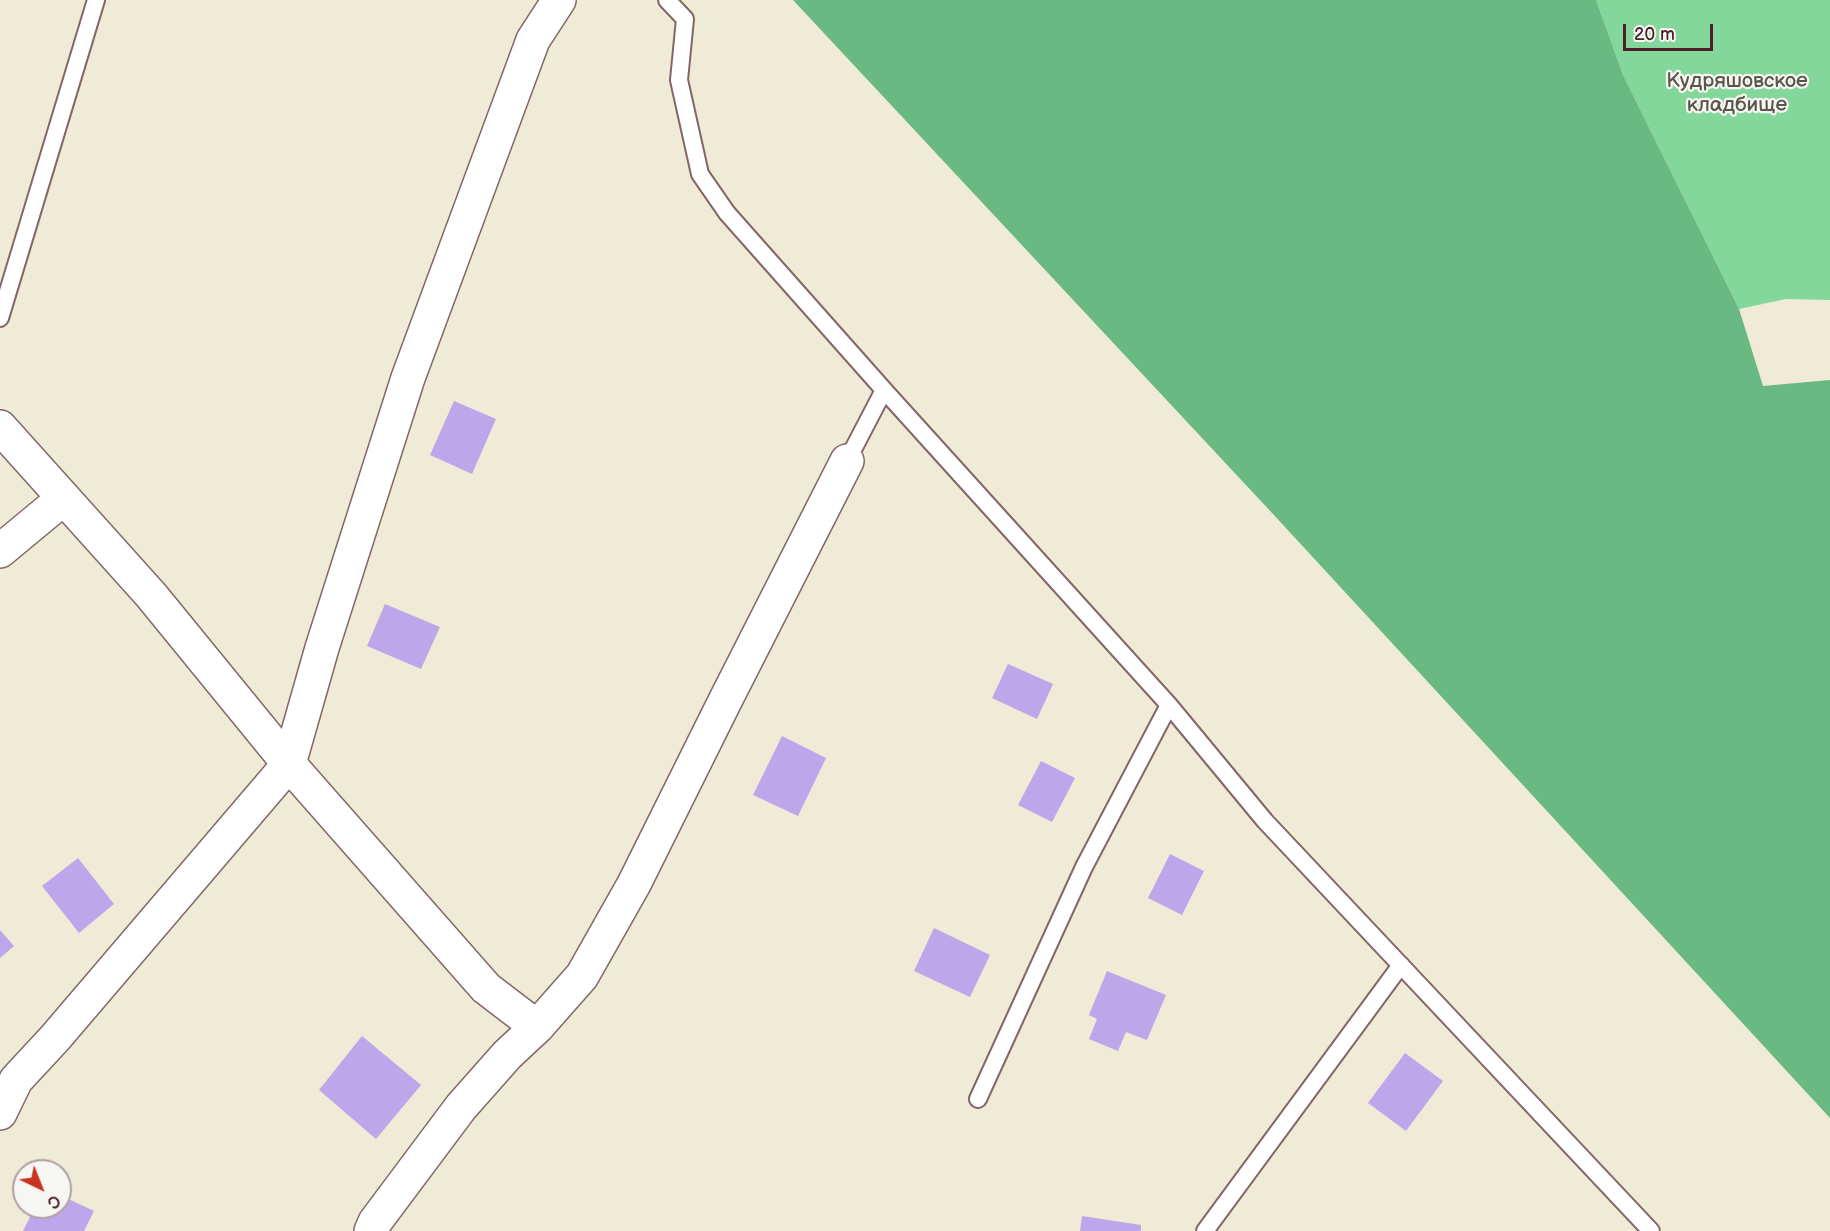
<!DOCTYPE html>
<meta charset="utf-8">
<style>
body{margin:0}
#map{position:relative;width:1830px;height:1231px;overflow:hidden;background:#efebd6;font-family:"Balsamiq Sans",sans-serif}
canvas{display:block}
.north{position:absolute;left:12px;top:1159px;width:60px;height:60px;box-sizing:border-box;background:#f6f6f2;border:2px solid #b1a0a2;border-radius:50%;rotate:137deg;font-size:16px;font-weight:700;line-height:24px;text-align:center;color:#4a1f2b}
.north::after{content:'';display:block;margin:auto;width:21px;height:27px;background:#c8321e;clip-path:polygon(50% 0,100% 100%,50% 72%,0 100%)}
.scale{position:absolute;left:1623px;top:24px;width:90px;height:27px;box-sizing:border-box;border:3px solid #4a1f2b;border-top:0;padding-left:8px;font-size:18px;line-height:21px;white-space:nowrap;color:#4a1f2b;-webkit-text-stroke:4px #f6f6f2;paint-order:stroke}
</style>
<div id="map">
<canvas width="1830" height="1231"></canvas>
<div class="north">С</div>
<div class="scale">20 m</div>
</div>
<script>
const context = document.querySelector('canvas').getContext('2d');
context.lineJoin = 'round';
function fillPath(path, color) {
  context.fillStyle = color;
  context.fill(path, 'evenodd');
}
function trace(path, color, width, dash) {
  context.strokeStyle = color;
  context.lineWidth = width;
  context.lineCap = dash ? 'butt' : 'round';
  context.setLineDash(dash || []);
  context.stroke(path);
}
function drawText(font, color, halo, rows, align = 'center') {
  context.font = font + ' "Balsamiq Sans",sans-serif';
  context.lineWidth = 4.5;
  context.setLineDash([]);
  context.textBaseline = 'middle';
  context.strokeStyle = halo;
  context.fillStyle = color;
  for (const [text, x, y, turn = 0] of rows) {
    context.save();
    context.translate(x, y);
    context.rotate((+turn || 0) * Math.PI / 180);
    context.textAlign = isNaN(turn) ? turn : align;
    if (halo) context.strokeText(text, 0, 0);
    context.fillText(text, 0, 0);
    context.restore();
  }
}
fillPath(new Path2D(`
 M1596,0H1830V300L1786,299L1739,309L1623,75Z`), '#83d79a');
fillPath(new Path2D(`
 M793,0H1596L1623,75L1739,309L1763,386L1830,380V1118L1273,514Z`), '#6ab882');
fillPath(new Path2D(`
 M454,401L496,419L472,474L430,455Z
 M385,604L440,627L421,669L367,646Z
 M1008,664L1053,684L1037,719L992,698Z
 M782,736L826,758L798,816L753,795Z
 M1041,761L1075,778L1052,822L1018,805Z
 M1170,854L1204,871L1182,915L1148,898Z
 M78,858L114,904L79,933L42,886Z
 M934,928L990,955L970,997L914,971Z
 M0,930L14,946L0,958Z
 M1107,971L1166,995L1147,1040L1126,1032L1118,1051L1089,1039L1097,1019L1089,1015Z
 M362,1036L421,1085L376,1139L319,1090Z
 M1405,1053L1443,1081L1406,1131L1368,1103Z
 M60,1195L94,1211L84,1231H23L35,1207H60Z
 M1082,1216L1141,1225V1231H1080Z`), '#bea6ea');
const service = new Path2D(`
 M667,0L685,19L679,80L700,174L727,213L884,390
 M0,318L96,0
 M847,461L884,390L1169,705L1265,821L1651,1231
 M978,1099L1084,867L1169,705
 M1205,1231L1401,965`);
const minor = new Path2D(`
 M0,427L151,595L289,764L486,988L537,1027
 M0,551L64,498
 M0,1113L16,1080L55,1038L289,764L322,648L408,378L533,40L559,0
 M371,1231L375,1222L461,1107L507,1055L537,1027L582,976L634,884L725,701L847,461`);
trace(service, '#846667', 20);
trace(minor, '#846667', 36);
trace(service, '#fff', 16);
trace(minor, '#fff', 33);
drawText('21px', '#5b564c', '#f6f6f2', [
 ["Кудряшовское",1737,82],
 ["кладбище",1737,106]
]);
</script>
